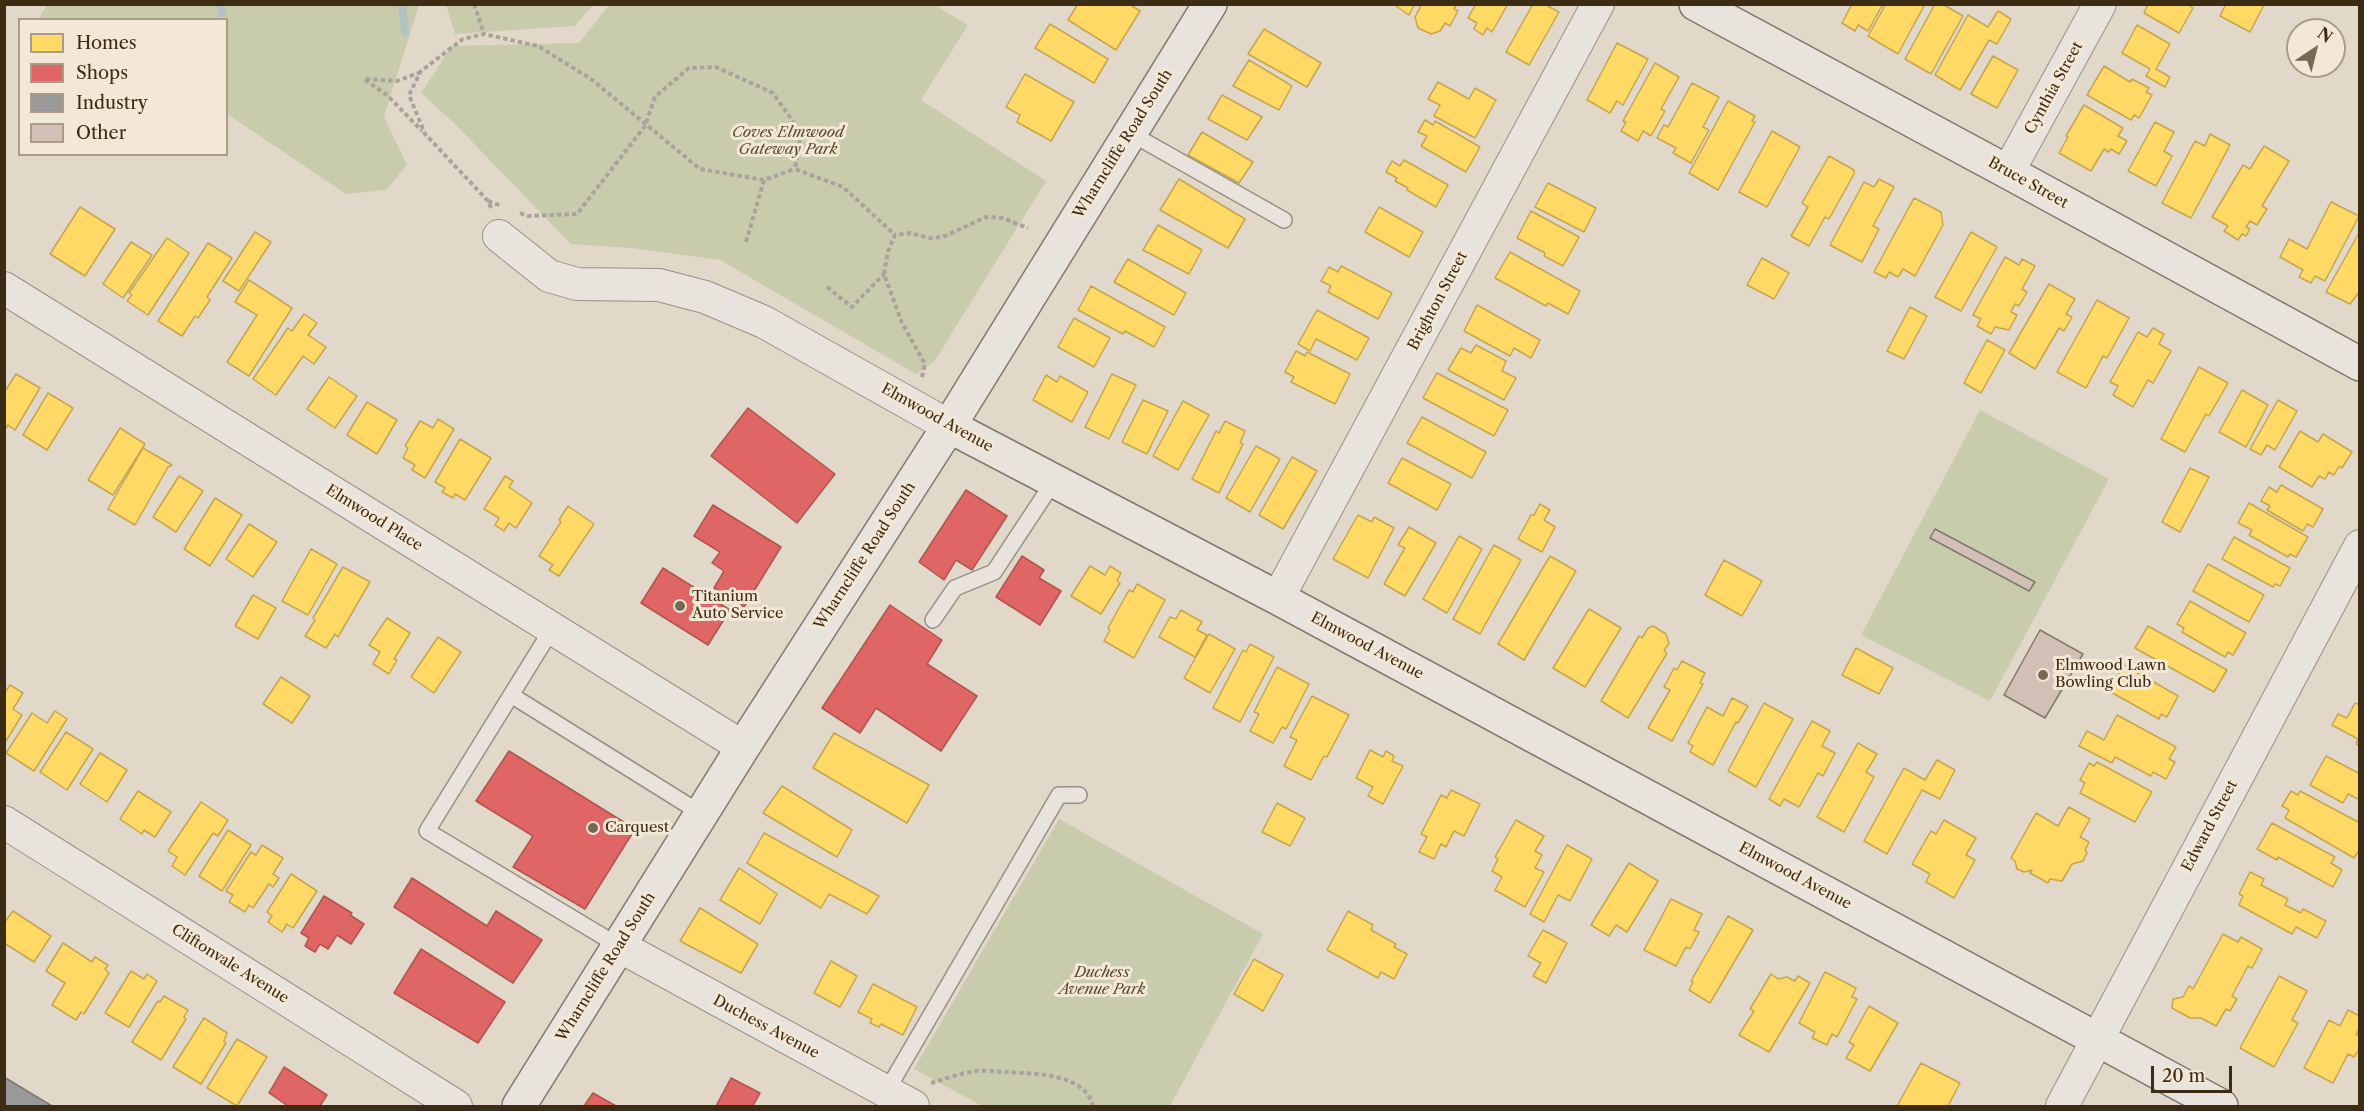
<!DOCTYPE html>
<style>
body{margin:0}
#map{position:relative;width:2364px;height:1111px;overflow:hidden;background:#e2d8ca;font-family:"Libre Caslon Text",serif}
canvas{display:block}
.frame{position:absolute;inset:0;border:6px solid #3d2c14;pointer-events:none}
.legend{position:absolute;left:18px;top:18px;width:210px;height:138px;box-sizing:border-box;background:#f3e7d5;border:2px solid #aa9c88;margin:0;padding:8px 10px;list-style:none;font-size:18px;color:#3d2c14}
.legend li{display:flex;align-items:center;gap:12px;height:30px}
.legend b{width:30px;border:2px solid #aa9c88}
.north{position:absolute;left:2286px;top:18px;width:60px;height:60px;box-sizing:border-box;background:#f3e7d5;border:2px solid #aa9c88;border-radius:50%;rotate:35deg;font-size:16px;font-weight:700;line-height:24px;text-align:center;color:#3d2c14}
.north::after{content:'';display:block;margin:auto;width:21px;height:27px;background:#776854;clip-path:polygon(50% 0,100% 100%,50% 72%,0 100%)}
.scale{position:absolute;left:2151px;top:1066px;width:81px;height:27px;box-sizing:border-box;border:3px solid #3d2c14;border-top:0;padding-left:8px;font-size:18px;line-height:21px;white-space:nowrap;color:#3d2c14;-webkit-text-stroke:4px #f3e7d5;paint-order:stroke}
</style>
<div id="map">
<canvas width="2364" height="1111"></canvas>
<div class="frame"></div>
<ul class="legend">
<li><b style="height:16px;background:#ffd966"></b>Homes</li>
<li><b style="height:16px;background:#e06666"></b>Shops</li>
<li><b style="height:16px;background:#999"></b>Industry</li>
<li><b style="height:16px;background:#d2c0b7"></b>Other</li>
</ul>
<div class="north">N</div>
<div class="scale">20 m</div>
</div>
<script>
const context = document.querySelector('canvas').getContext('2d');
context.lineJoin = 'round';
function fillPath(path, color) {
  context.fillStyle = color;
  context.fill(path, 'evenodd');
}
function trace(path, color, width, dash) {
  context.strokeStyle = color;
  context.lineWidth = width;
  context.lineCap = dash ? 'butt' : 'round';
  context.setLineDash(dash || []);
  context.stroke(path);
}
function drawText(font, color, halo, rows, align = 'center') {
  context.font = font + ' "Libre Caslon Text",serif';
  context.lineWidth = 6;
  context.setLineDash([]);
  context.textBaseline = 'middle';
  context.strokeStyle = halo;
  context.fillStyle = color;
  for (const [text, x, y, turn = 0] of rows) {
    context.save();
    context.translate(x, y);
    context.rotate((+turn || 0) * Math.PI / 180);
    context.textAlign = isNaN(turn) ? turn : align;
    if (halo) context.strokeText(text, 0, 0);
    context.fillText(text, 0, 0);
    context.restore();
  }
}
fillPath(new Path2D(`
 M48,4L419,5L384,117L407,165L386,190L346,194L227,114L226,20L38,19Z
 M446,5V4L593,5L575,26L455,34Z
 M609,5H935L968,25L921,100L1046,181L934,362L916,374L720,260L632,248L571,244L454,123L421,93L452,46L579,43Z
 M1980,410L2109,479L1990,701L1861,635Z
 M1059,819L1263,934L1170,1106H982L914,1069Z`), '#c9cbad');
const homes = new Path2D(`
 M1078,4H1129L1140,11L1116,50L1068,20Z
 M1393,4H1415L1409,15Z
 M1422,4H1457L1454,9L1458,11L1450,26L1445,23L1440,31L1431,34L1418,28L1415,17Z
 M1476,4H1508L1492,32L1487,28L1483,35L1474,29L1477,23L1468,18Z
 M1533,4H1544L1559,12L1529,65L1506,52Z
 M1852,4H1883L1868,31L1858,25L1855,31L1842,23Z
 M1886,4H1925L1898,54L1868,36Z
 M1935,4H1942L1963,16L1931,74L1905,59Z
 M2148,4H2187L2193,8L2179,33L2144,13Z
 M2226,4H2264V5L2250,32L2220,16Z
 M1998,11L2011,19L1997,44L1989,40L1960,90L1935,75L1968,15L1988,27Z
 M1050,24L1108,59L1094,83L1035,48Z
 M2137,25L2170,44L2156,69L2170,77L2165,87L2146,76L2150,69L2122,53Z
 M1264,29L1321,63L1307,87L1248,54Z
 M1617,43L1648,59L1623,105L1617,101L1610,113L1587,100Z
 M1993,56L2018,70L1997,108L1971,94Z
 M1249,60L1292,86L1279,110L1233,86Z
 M1655,63L1679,77L1661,109L1665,111L1651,136L1643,131L1638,141L1621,131L1626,122L1623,121Z
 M2104,66L2130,82L2132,79L2149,88L2146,92L2152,95L2139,118L2134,115L2131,120L2087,95Z
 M1025,74L1074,102L1051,141L1017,122L1020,115L1006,107Z
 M1438,82L1469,99L1475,88L1496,100L1475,138L1434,116L1440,105L1428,99Z
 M1692,83L1719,97L1703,127L1709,130L1691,163L1673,153L1676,148L1657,138L1664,125L1668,127Z
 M1222,95L1262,117L1247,140L1208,119Z
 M1728,101L1755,116L1752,121L1755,122L1718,190L1689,173Z
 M2084,105L2123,128L2118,136L2127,141L2119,154L2111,149L2109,152L2104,149L2091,171L2059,153L2068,137L2066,136Z
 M1425,120L1433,125L1435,121L1480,147L1466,172L1421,146L1427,136L1418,132Z
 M2155,122L2174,132L2164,151L2172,156L2156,186L2128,171Z
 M1772,131L1800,147L1767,207L1739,192Z
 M1202,132L1253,162L1239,183L1188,155Z
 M2210,134L2230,145L2191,218L2162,203L2195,141L2205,146Z
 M2264,146L2289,161L2262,206L2267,209L2257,225L2250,221L2246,227L2250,229L2246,236L2242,234L2238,240L2224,231L2228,226L2212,217L2243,165L2250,169Z
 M1829,156L1854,170V174L1829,219L1825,217L1809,246L1791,236L1808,207L1802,203Z
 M1404,160L1448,185L1436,207L1407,190L1408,188L1395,181L1397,178L1386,172L1392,161L1400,166Z
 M1179,179L1245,219L1228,248L1160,210Z
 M1879,179L1894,187L1873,226L1879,229L1862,262L1830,245L1864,182L1874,187Z
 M1548,183L1596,208L1584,232L1535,207Z
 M1914,198L1941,212L1943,225L1915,276L1903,269L1898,277L1889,272L1886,278L1874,272Z
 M2331,202L2359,216L2325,281L2315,276L2311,283L2299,277L2303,270L2280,257L2289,239L2307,249Z
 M80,207L115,229L85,276L50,254Z
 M1379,207L1423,232L1409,257L1365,232Z
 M1531,211L1579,237L1563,266L1544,256L1545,253L1517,238Z
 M1158,225L1202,250L1189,274L1143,250Z
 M2360,231V291L2350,304L2326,292Z
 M255,232L271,242L239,291L223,281Z
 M1971,232L1997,247L1961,311L1935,297Z
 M167,238L189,253L148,315L127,301L132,295L129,293Z
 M131,242L152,255L123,298L103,284Z
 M208,243L232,258L207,297L210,300L198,318L195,316L182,336L158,321Z
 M1510,252L1580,291L1568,314L1548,303L1546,306L1495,278Z
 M2005,257L2019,265L2022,259L2035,266L2022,289L2027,292L2019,306L2015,304L2011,312L2017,315L2009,330L1995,327L1991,334L1977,326L1981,319L1973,315Z
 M1762,258L1789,273L1774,299L1747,285Z
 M1128,259L1186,293L1174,315L1114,282Z
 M1341,266L1392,293L1378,319L1328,292L1331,286L1321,281L1329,267L1338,272Z
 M249,280L292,308L249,376L227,362L257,315L235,302Z
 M2049,284L2075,299L2066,314L2072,317L2064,331L2059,328L2035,369L2009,353Z
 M1091,286L1165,327L1154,347L1125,331L1123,334L1078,310Z
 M2097,300L2129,318L2107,358L2103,356L2086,388L2057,372Z
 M1477,305L1540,340L1531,358L1514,348L1510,356L1464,331Z
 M1910,307L1927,316L1904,359L1887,351Z
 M1317,310L1369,338L1357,360L1316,339L1310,351L1298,344Z
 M304,314L317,323L308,335L326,347L314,364L303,356L276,395L253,379L288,328L292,331Z
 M1074,318L1110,338L1094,367L1058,347Z
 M2153,328L2164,334L2159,344L2171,351L2153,383L2148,380L2133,407L2113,395L2118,386L2110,382L2138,332L2147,337Z
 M1987,340L2005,350L1981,393L1964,383Z
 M1476,345L1506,361L1502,371L1516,378L1504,400L1448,370L1461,348L1471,353Z
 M1296,351L1305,356L1307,352L1350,374L1335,404L1291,382L1294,377L1285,372Z
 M2199,367L2228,383L2209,416L2206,414L2185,452L2161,439Z
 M1437,373L1508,410L1494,436L1423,398Z
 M16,374L40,388L15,430L8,425L4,431V393Z
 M1112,374L1136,385L1109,439L1085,427Z
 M1046,375L1057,382L1060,376L1088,392L1072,422L1033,400Z
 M329,377L357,396L335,428L307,409Z
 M2242,390L2268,405L2246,447L2219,432Z
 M48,393L73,408L47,450L23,435Z
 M1143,400L1168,411L1147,454L1122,442Z
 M2278,400L2297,411L2275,450L2267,445L2261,455L2250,449Z
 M1183,401L1209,415L1178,470L1153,456Z
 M367,402L397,420L377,454L347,435Z
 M1422,417L1486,452L1472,478L1407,443Z
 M438,419L454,429L425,478L412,470L415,465L403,458L408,448L405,446L420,421L433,428Z
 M1225,421L1245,431L1240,443L1243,444L1219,493L1192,479L1216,431L1219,433Z
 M120,428L145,444L113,495L88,480Z
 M2300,431L2318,442L2323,434L2352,452L2342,468L2339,466L2334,475L2329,472L2325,479L2319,476L2312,487L2279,467Z
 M460,439L491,458L465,500L455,494L453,498L442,492L445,488L435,482Z
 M1256,446L1280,459L1250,512L1226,498Z
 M143,448L172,465L168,467L135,525L108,509Z
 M1292,457L1317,471L1283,529L1259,515Z
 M1402,458L1451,484L1437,510L1388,483Z
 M2190,468L2209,477L2180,532L2162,522Z
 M179,476L203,491L176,532L153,517Z
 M505,476L513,481L509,487L532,503L516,528L509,523L504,531L495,525L499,518L484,509Z
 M2281,485L2323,509L2313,527L2307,524L2303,531L2267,510L2270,506L2261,501L2269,487L2277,492Z
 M215,498L242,515L210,566L184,549Z
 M2249,503L2308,537L2296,557L2290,554L2288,557L2249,535L2252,530L2238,523Z
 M1540,504L1550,510L1544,520L1555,527L1542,552L1518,539L1531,515H1534Z
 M568,506L594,524L559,576L549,570L553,565L539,556L561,522L559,520Z
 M1358,515L1372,522L1374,517L1394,528L1368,578L1333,559Z
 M249,524L277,542L253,577L226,559Z
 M1409,527L1436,543L1405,596L1384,584L1405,548L1398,545Z
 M1459,536L1482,549L1447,613L1423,599Z
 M2234,537L2290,568L2280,586L2275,584L2273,587L2222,559Z
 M1494,545L1521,560L1480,634L1453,619Z
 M311,549L337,564L308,615L282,601Z
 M1550,556L1576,571L1524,660L1498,644Z
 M1724,560L1762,581L1742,616L1705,595Z
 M2208,564L2264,595L2249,622L2193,591Z
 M1090,566L1105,575L1110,566L1121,573L1117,581L1120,583L1101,614L1071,596Z
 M343,567L370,582L338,637L335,634L326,648L305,636L315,620L313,618Z
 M1137,584L1165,600L1134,658L1104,641L1110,630L1108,628L1129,590L1133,592Z
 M253,595L276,608L258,639L235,626Z
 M2190,601L2246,633L2233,655L2228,652L2225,657L2182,632L2184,628L2177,624Z
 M1589,609L1621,628L1585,687L1553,668Z
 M1181,610L1202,622L1197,630L1207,635L1195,657L1159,637L1170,617L1176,619Z
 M387,618L410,633L394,659L397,660L389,674L373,664L380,652L369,645Z
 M1653,626L1666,634L1669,643L1664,651L1667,653L1628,718L1601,701L1639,636L1642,638L1648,628Z
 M2148,626L2227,670L2214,692L2135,648Z
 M1209,634L1235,649L1210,693L1184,678Z
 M438,637L461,652L434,693L411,677Z
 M1250,644L1274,657L1240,722L1213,708L1243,650L1246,652Z
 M1856,648L1893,668L1879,694L1842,675Z
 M1682,661L1705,673L1700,683L1703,684L1672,741L1648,728L1670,690L1664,687L1674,668L1677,670Z
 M2124,665L2178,696L2167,717L2161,714L2159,719L2109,691Z
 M1277,667L1309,684L1286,729L1282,727L1273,743L1250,731L1259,714L1254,712Z
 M281,677L310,696L292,723L263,704Z
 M10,685L23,693L13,709L22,715L6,741L4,740V694Z
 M1312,696L1349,715L1327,757L1324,756L1311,780L1284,766L1297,740L1290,737Z
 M1732,698L1748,706L1738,723L1736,722L1713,765L1690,752L1693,746L1688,743L1707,707L1723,716Z
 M1764,703L1793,719L1756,787L1728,771Z
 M2355,703L2360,705V746L2356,744L2358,739L2332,725L2338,714L2347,718Z
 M55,711L67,719L34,771L6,753L32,713L47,723Z
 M2117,715L2176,747L2169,759L2175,762L2166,779L2153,772L2151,776L2115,757L2112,763L2079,746L2087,731L2104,740Z
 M1812,721L1830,731L1822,746L1835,753L1823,776L1818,773L1799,807L1784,799L1780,806L1769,799Z
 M66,732L93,749L67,790L40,772Z
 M834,733L929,785L907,823L813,768Z
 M1858,743L1877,754L1866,772L1874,777L1844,832L1817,817Z
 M1370,750L1383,757L1386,751L1394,756L1392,761L1403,766L1383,804L1368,796L1373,787L1356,778Z
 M100,753L127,770L107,802L80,784Z
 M2326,756L2360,774V800L2348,794L2343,803L2310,785Z
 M1937,760L1955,770L1940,799L1922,790L1887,854L1864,841L1904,768L1925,780Z
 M2097,762L2152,792L2135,822L2080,793L2085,783L2080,780L2089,763L2094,766Z
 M782,786L852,830L837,857L763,813Z
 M1451,790L1480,804L1464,836L1454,831L1446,847L1441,844L1434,859L1419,852L1427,837L1421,834L1441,795L1447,798Z
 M138,791L171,812L155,837L144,830L142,834L120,819Z
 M2291,791L2298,795L2300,791L2360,823V849L2354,858L2285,818L2289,810L2282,806Z
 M201,802L228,820L218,836L213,833L185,875L172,866L177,857L168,851Z
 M1277,803L1305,818L1290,846L1262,832Z
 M2069,807L2090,819L2080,837L2089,842L2085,850L2087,853L2083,861L2072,864L2062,881L2050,879L2048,883L2030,873L2032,870L2024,872L2017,869L2015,861L2011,858L2036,813L2058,826Z
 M1516,820L1544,836L1535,851L1542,855L1535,868L1544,872L1525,907L1495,890L1502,877L1492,871L1498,859L1495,857Z
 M1944,820L1976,838L1966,855L1975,860L1954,898L1926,882L1930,874L1912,864L1931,831L1936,834Z
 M2272,823L2335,857L2331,863L2342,870L2333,887L2278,857L2277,860L2257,849Z
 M228,830L251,845L222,891L199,876Z
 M764,833L879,896L867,914L829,894L821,908L747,863Z
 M262,845L283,858L273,874L279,878L273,887L269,884L253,908L249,905L245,912L229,902L233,895L226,891L251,852L256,855Z
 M1567,845L1592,859L1570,901L1558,895L1544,922L1530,914Z
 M1629,863L1658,881L1627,932L1616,925L1609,936L1591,925Z
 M739,868L777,894L760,924L720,900Z
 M2250,872L2264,879L2261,885L2288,899L2285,905L2301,913L2303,909L2326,921L2317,938L2296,927L2292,934L2239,905L2243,896L2239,894Z
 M291,874L317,891L293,928L287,924L282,932L268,922L272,916L267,912Z
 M1671,899L1702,914L1694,930L1699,932L1690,949L1686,947L1676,966L1644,950Z
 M700,908L758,944L741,973L680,941Z
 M13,911L51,936L34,962L4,943V923Z
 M1348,911L1373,925L1371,930L1396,944L1394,947L1407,954L1394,979L1381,972L1378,978L1327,950Z
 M1728,916L1753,930L1710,1003L1689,990L1693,982L1691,981Z
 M1543,930L1567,943L1546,983L1533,976L1541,963L1528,956Z
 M2223,934L2238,942L2241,937L2262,949L2252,968L2248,966L2232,996L2237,999L2230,1011L2226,1009L2216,1026L2201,1018H2190L2172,1008L2173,999L2183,997L2189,986L2193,989Z
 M63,943L92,962L95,957L108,965L105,969L109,973L84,1014L81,1012L76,1020L52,1005L65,983L46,971Z
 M1254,959L1283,975L1263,1011L1234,994Z
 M831,961L857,976L840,1007L814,993Z
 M131,971L144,979L147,974L157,981L129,1027L105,1013Z
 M1825,972L1856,988L1852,997L1857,999L1837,1037L1832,1034L1827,1045L1812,1038L1815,1032L1799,1023Z
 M1771,974L1778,979L1787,977L1795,981L1798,976L1810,983L1769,1052L1739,1035L1754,1011L1750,1009Z
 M2279,976L2307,991L2292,1020L2298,1023L2274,1067L2240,1048Z
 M873,984L917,1007L903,1035L881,1024L879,1027L870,1023L872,1019L858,1012Z
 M164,996L188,1010L184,1017L186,1019L161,1060L132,1042L158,1001L160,1002Z
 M1869,1006L1898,1023L1870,1071L1846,1058L1854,1045L1849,1042Z
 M2348,1010L2360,1016V1027L2356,1034L2360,1036V1048L2354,1057L2348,1054L2333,1083L2304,1068L2329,1020L2340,1026Z
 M204,1018L227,1033L224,1041L226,1043L201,1084L173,1067Z
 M237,1039L267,1057L237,1106L207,1088Z
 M1921,1063L1960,1083L1948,1106H1897Z`);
fillPath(homes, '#ffd966');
trace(homes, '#c5a54d', 1.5);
const shops = new Path2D(`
 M748,408L835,474L797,523L711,456Z
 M966,490L1007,516L972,570L956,560L944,580L919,562Z
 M713,505L781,547L744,607L714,588L724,571L712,563L720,552L694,536Z
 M1022,556L1044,570L1039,578L1061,591L1040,625L996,597Z
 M663,568L730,610L708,645L641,603Z
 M890,605L942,640L927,664L977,696L941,751L876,708L860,733L822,708Z
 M509,751L635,829L585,909L513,867L533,836L476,801Z
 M412,878L487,926L496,911L542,940L513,983L394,907Z
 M324,896L352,913L350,915L364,924L351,944L337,935L328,949L320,944L315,952L305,946L309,938L301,933Z
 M421,949L505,1002L478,1043L394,993Z
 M284,1067L327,1095L320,1106H288L269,1093Z
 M731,1078L760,1093L753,1106H716Z
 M593,1093L616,1106H584Z`);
fillPath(shops, '#e06666');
trace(shops, '#af554d', 1.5);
const industry = new Path2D(`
 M4,1077L52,1106H4Z`);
fillPath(industry, '#999');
trace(industry, '#7d7871', 1.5);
trace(new Path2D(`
 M220,4L222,13
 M402,4L405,32`), '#b1c2c0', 8);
const building = new Path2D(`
 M1935,529L2035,582L2029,591L1930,538Z
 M2040,630L2083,654L2045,718L2004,695Z`);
fillPath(building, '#d2c0b7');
trace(building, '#80786d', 1.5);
const lane = new Path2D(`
 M1130,133L1284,220
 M933,620L955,588L994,572L1054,481
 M552,629L427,831L619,946
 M511,695L702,814
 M886,1092L1059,795H1079`);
const street = new Path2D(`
 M2008,172L2100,4
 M499,236L549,276L577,284L659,285L705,297L764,322L949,426
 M4,288L743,747
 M1278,598L1598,4
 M4,822L456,1106
 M619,946L913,1106
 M2062,1106L2360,546`);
const secondary = new Path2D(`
 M1696,4L2008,172L2360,364
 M949,426L1278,598L2221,1106
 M519,1106L743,747L949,426L1210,4`);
trace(lane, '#989085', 18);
trace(street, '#989085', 34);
trace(secondary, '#80786d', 36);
trace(new Path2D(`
 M474,4L484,34
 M421,72L397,81L364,79L387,95L422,131
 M488,201L502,206
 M491,208L488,201L425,134L409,95L421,71L463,39L484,34L538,46L591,79L700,169L764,180L795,169
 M520,213L528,216L577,214L645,126L655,97L689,68L716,67L773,93L801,133L795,169L843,187L895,235
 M746,242L764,180
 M827,287L852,307L884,274
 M922,377L925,364L902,323L884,274L888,251L895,235L910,233L929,238L943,237L986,217L1002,218L1028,228
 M931,1083C945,1079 961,1073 976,1071C986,1070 998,1072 1008,1072C1034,1074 1085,1073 1093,1106`), '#a9a39b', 4, [4.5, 3]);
trace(lane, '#e8e3dc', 15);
trace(street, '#e8e3dc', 32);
trace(secondary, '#e8e3dc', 33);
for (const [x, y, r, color] of [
 [680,606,6,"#776854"],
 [2043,675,6,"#776854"],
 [593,828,6,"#776854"]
]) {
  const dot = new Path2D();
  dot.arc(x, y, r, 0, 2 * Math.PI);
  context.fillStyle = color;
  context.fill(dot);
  trace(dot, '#f3e7d5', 2);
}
drawText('15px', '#3d2c14', '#f3e7d5', [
 ["Cynthia Street",2054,88,-61],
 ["Wharncliffe Road South",1123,144,-58],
 ["Bruce Street",2028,183,29],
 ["Brighton Street",1438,301,-62],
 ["Elmwood Avenue",937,418,29],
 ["Elmwood Place",374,518,32],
 ["Wharncliffe Road South",865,556,-57],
 ["Elmwood Avenue",1367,646,28],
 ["Edward Street",2210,826,-62],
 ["Elmwood Avenue",1795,876,28],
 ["Cliftonvale Avenue",230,964,32],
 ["Wharncliffe Road South",606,967,-58],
 ["Duchess Avenue",766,1027,28]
]);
drawText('italic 15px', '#554a2e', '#f3e7d5', [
 ["Coves Elmwood",788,133],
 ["Gateway Park",788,150],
 ["Duchess",1102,973],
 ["Avenue Park",1102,990]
]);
drawText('15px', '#3d2c14', '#f3e7d5', [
 ["Titanium",692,597],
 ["Auto Service",692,614],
 ["Elmwood Lawn",2055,666],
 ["Bowling Club",2055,683],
 ["Carquest",605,828]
], 'left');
</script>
